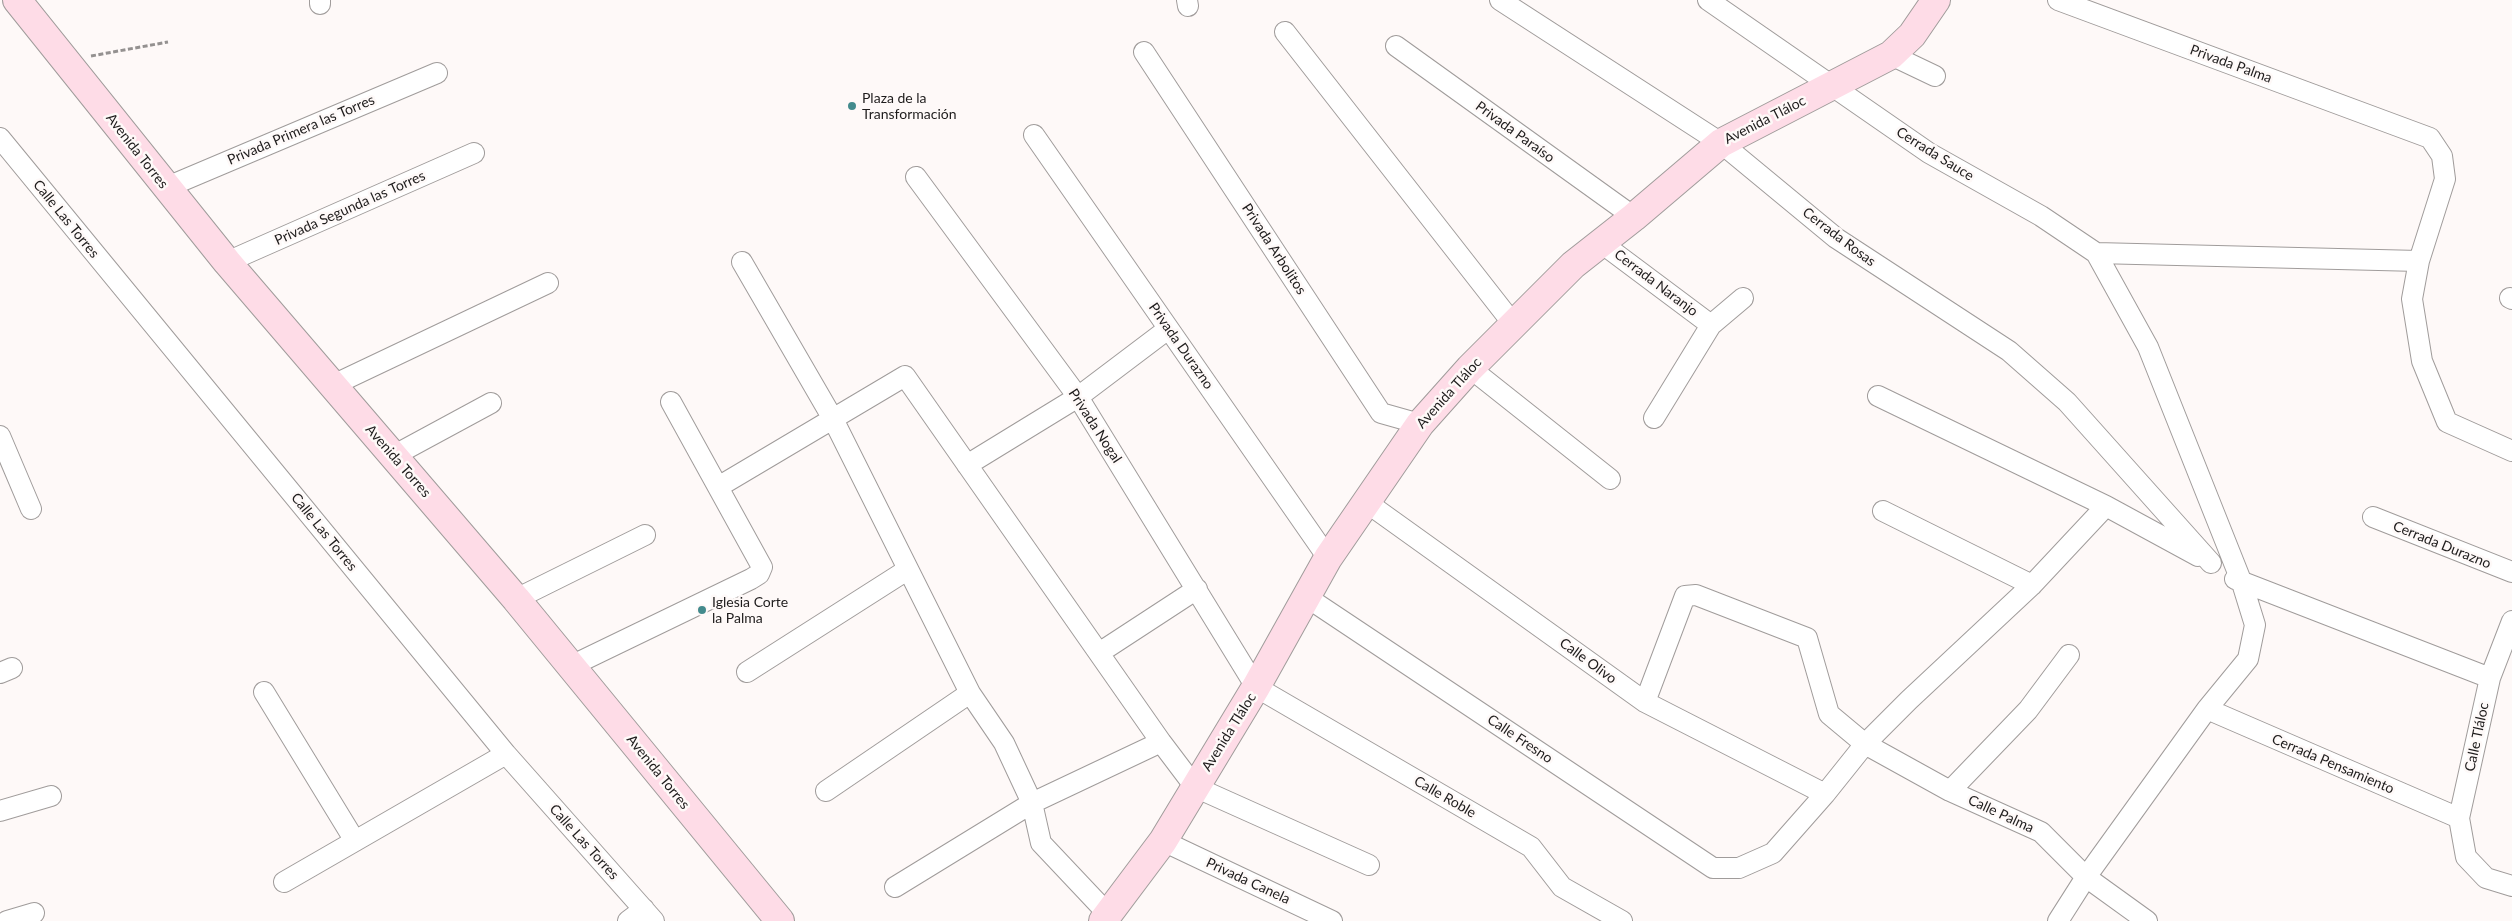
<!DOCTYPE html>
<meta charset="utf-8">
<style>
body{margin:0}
canvas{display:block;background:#fef9f8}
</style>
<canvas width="2512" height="921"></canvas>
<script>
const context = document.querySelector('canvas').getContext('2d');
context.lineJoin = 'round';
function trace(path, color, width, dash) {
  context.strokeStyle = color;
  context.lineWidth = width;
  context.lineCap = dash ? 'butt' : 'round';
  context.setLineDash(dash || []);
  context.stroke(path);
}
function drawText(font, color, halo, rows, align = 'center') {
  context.font = font + ' Lato,sans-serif';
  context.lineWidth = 5;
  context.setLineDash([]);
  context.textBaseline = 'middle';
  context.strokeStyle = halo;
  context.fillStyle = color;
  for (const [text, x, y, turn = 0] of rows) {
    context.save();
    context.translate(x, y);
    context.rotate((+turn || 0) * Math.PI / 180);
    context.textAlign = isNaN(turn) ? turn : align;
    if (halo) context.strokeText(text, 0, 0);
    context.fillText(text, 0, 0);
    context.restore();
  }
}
const street = new Path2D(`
 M320,0V4
 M1187,0L1188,6
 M1500,0L1721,143L1836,238L2009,351L2067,402L2211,563
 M1708,0L1929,153L2041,216L2096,253L2148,347L2242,583L2255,625L2248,659L2207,709L2086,877L2058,921
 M2058,0L2430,138L2442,156L2445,179L2419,261L2412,299L2422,361L2447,422L2512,451
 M1285,32L1514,325
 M1396,46L1634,217
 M1144,52L1381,413L1420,424
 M1891,55L1935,76
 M1034,135L1328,558
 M0,138L506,754L654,921
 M916,177L1078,397L1256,687L1531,847L1562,887L1622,921
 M165,188L437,73
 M1600,242L1711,325
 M2096,253L2419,261
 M227,262L474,153
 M742,262L833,419L970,693L1004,743L1032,803L1041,843L1108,914
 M2510,298L2512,299
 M1470,368L1610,479
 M331,386L548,283
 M1878,396L2106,506L2198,556
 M1654,418L1711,325L1743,298
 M0,436L31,509
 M393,456L491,403
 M967,465L1078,397L1168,329
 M718,487L905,376L1161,742L1195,787L1369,865
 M1366,502L1645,702L1825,794
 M1883,511L2032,585
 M2373,517L2512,572
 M2235,579L2490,678
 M1305,596L1713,868H1739L1773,853L1825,794L1865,744L1909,700L2032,585L2106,506
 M516,599L645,535
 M2512,621L2490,678L2459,818L2466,857L2486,878L2512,886
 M1099,653L1197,589
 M571,666L751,579L759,574L762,567L671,402
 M747,672L907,570
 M0,673L12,668
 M264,692L355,841
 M1645,702L1685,596L1696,595L1807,638L1829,714L1865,744L1950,791L2041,832L2086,877L2147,921
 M2207,709L2459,818
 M826,791L970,693
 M1950,791L2028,710L2069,655
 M0,811L51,796
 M1163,841L1332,921
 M284,882L506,754
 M895,887L1032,803L1161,742
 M7,921L34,913
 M628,921L644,909`);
const secondary = new Path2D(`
 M17,0L227,262L516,599L780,921
 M1103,921L1163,841L1256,687L1328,558L1420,424L1470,368L1573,265L1634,217L1721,143L1891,55L1912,35L1936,0`);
trace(street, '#a09c9b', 22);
trace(secondary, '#a09c9b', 30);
trace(new Path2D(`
 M91,56L168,42`), '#949190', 3, [5, 2.5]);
trace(street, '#fff', 20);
trace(secondary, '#fedce7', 28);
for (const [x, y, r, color] of [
 [852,106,5,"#438b8d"],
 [702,610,5,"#438b8d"]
]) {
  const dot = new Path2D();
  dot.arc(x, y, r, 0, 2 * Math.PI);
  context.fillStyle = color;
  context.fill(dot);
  trace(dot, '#fef9f8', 2);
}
drawText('14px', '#1e1c1c', '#fef9f8', [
 ["Privada Palma",2231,64,20],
 ["Avenida Tláloc",1765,120,-27],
 ["Privada Primera las Torres",301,130,-23],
 ["Privada Paraíso",1515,132,36],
 ["Avenida Torres",137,151,52],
 ["Cerrada Sauce",1935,154,32],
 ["Privada Segunda las Torres",350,208,-24],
 ["Calle Las Torres",66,219,51],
 ["Cerrada Rosas",1839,237,37],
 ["Privada Arbolitos",1274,249,57],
 ["Cerrada Naranjo",1656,283,37],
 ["Privada Durazno",1181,346,55],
 ["Avenida Tláloc",1449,393,-48],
 ["Privada Nogal",1095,426,57],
 ["Avenida Torres",398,461,49],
 ["Calle Las Torres",324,532,51],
 ["Cerrada Durazno",2442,545,22],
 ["Calle Olivo",1588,661,36],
 ["Avenida Tláloc",1229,732,-58],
 ["Calle Tláloc",2477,737,-78],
 ["Calle Fresno",1520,739,34],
 ["Cerrada Pensamiento",2333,764,23],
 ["Avenida Torres",658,772,51],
 ["Calle Roble",1445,797,30],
 ["Calle Palma",2001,814,25],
 ["Calle Las Torres",584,842,48],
 ["Privada Canela",1248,881,25]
]);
drawText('14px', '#1e1c1c', '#fef9f8', [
 ["Plaza de la",862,98],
 ["Transformación",862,114],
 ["Iglesia Corte",712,602],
 ["la Palma",712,618]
], 'left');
</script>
